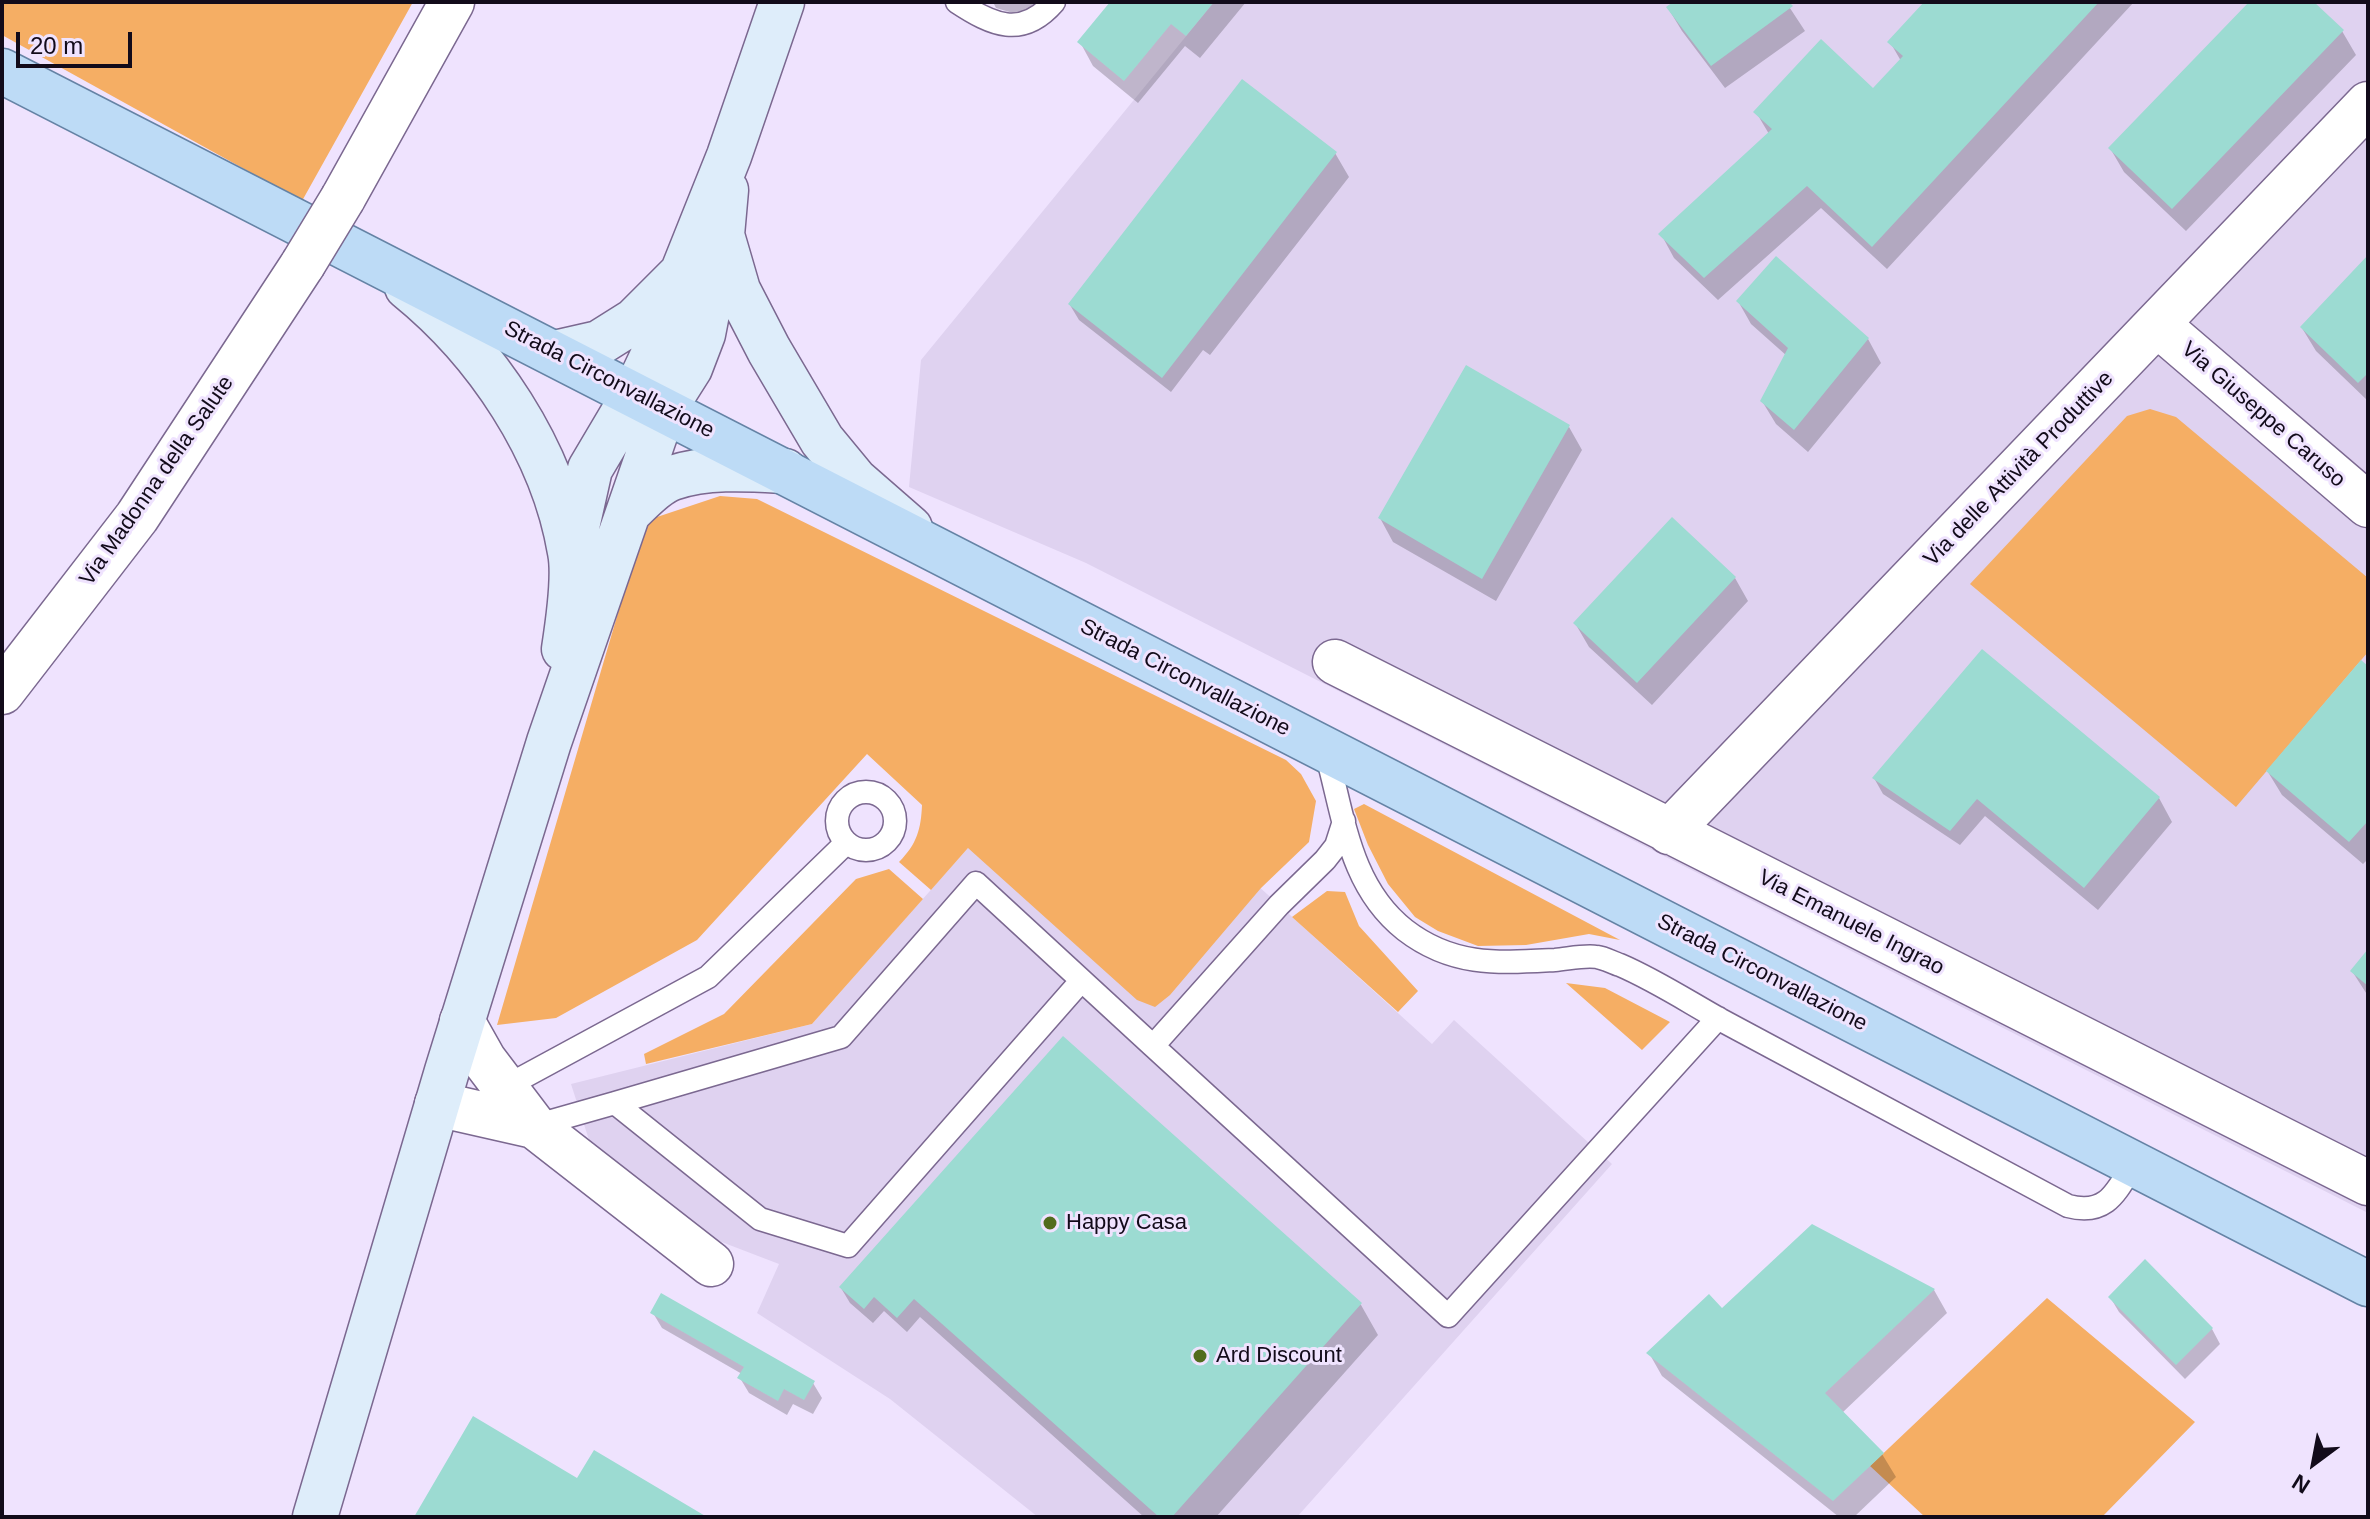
<!DOCTYPE html>
<meta charset="utf-8">
<style>
body{margin:0}
#map{position:relative;width:2370px;height:1519px;overflow:hidden;background:#efe3fe;font-family:Helvetica,sans-serif}
canvas{display:block}
.frame{position:absolute;inset:0;border:4px solid #120b1a;pointer-events:none}
.north{position:absolute;left:2274px;top:1423px;width:80px;height:80px;-webkit-text-stroke:6px #efe3fe;paint-order:stroke;rotate:212deg;font-size:22px;font-weight:700;line-height:32px;text-align:center;color:#120b1a}
.north::after{content:'';display:block;margin:auto;width:28px;height:36px;background:#120b1a;clip-path:polygon(50% 0,100% 100%,50% 72%,0 100%)}
.scale{position:absolute;left:16px;top:32px;width:116px;height:36px;box-sizing:border-box;border:4px solid #120b1a;border-top:0;padding-left:10px;font-size:24px;line-height:28px;white-space:nowrap;color:#120b1a;-webkit-text-stroke:6px #efe3fe;paint-order:stroke}
</style>
<div id="map">
<canvas width="2370" height="1519"></canvas>
<div class="frame"></div>
<div class="north">N</div>
<div class="scale">20 m</div>
</div>
<script>
const context = document.querySelector('canvas').getContext('2d');
context.lineJoin = 'round';
function fillPath(path, color) {
  context.fillStyle = color;
  context.fill(path, 'evenodd');
}
function trace(path, color, width, dash) {
  context.strokeStyle = color;
  context.lineWidth = width;
  context.lineCap = dash ? 'butt' : 'round';
  context.setLineDash(dash || []);
  context.stroke(path);
}
function drawText(font, color, halo, rows, align = 'center') {
  context.font = font + ' Helvetica,sans-serif';
  context.lineWidth = 6;
  context.setLineDash([]);
  context.textBaseline = 'middle';
  context.strokeStyle = halo;
  context.fillStyle = color;
  for (const [text, x, y, turn = 0] of rows) {
    context.save();
    context.translate(x, y);
    context.rotate((+turn || 0) * Math.PI / 180);
    context.textAlign = isNaN(turn) ? turn : align;
    if (halo) context.strokeText(text, 0, 0);
    context.fillText(text, 0, 0);
    context.restore();
  }
}
fillPath(new Path2D(`
 M1214,2H2368V1213L1086,563L909,487L921,360Z
 M968,848L1223,854L1432,1044L1454,1020L1612,1164L1297,1517H1038L890,1399L757,1313L779,1264L719,1241L590,1143L571,1084L812,1024Z`), '#dfd2f0');
fillPath(new Path2D(`
 M2,2H413L302,201L2,35Z
 M2150,409L2176,417L2368,578V652L2236,807L1970,584L2127,416Z
 M720,496L757,499L1286,760L1301,774L1316,801L1309,842L1261,888L1170,995L1155,1007L1137,1000L968,848L931,890L899,862C917,844 921,829 922,805L867,754L697,940L556,1018L497,1025L645,521Z
 M1364,804L1620,940L1589,934L1526,945L1478,946L1438,931L1415,917L1388,884L1368,845L1354,809Z
 M889,869L923,899L812,1024L646,1064L644,1054L724,1014L856,879Z
 M1327,891L1345,892L1359,926L1418,991L1398,1012L1292,917Z
 M1566,983L1605,988L1670,1022L1642,1050Z
 M2047,1298L2195,1422L2102,1517H1925L1870,1466Z`), '#f5ae64');
fillPath(new Path2D(`
 M993,2H1041L1037,20L996,8Z
 M1113,2H1246L1200,58L1185,46L1138,103L1093,66L1080,42Z
 M1676,2H1786L1805,31L1725,88L1682,31L1668,8Z
 M1927,2H2134L1887,269L1821,208L1718,300L1674,258L1661,234L1769,134L1756,112L1874,90L1901,61L1890,42Z
 M2252,2H2311L2342,31L2356,55L2186,231L2124,172L2110,148Z
 M1335,153L1349,177L1210,355L1203,350L1171,392L1079,320L1070,305Z
 M1776,258L1868,339L1881,363L1808,452L1776,424L1762,401L1787,356L1751,324L1738,301Z
 M2368,258V401L2316,351L2302,328Z
 M1569,427L1582,450L1496,601L1393,542L1380,518Z
 M1735,578L1748,601L1652,705L1589,647L1575,623Z
 M2368,669V859L2363,864L2282,795L2268,772Z
 M1874,778L2159,798L2172,822L2098,910L1985,816L1960,845L1883,794Z
 M2368,952V996L2352,971Z
 M1063,1039L1361,1305L1378,1335L1216,1517H1144L920,1317L907,1332L884,1311L873,1323L850,1303L841,1288Z
 M1813,1226L1934,1290L1947,1313L1842,1413L1882,1454L1896,1477L1854,1517H1839L1662,1376L1649,1353L1722,1311Z
 M2110,1297L2212,1329L2220,1344L2185,1379L2119,1312Z
 M653,1313L813,1383L822,1398L813,1414L793,1404L787,1415L749,1393L740,1378L742,1374L662,1328Z`), '#0003');
fillPath(new Path2D(`
 M1110,2H1214L1186,36L1171,24L1124,81L1077,42Z
 M1673,2H1789L1793,6L1711,66L1666,7Z
 M1924,2H2099L1872,247L1807,186L1704,278L1658,234L1772,129L1753,112L1821,39L1873,88L1903,56L1887,42Z
 M2249,2H2314L2344,30L2172,209L2108,148Z
 M1242,79L1337,152L1162,378L1068,304Z
 M2368,255V373L2358,383L2300,327Z
 M1776,256L1869,338L1794,430L1760,401L1788,348L1736,301Z
 M1466,365L1570,425L1482,579L1378,518Z
 M1672,517L1736,577L1637,683L1573,623Z
 M1982,649L2160,797L2084,888L1977,799L1950,831L1872,778Z
 M2361,660L2368,666V821L2349,842L2266,771Z
 M2368,949V986L2350,971Z
 M1063,1036L1362,1303L1172,1517H1159L914,1299L897,1318L874,1297L864,1309L839,1287Z
 M1812,1224L1935,1289L1825,1393L1884,1453L1833,1501L1646,1353L1709,1294L1722,1308Z
 M2145,1259L2213,1328L2176,1365L2108,1297Z
 M661,1293L815,1381L804,1400L784,1389L778,1401L737,1378L744,1367L650,1313Z
 M473,1416L577,1478L594,1450L707,1517H414Z`), '#9cdbd2');
const service = new Path2D(`
 M957,2C992,25 1022,39 1054,2
 M1326,752C1344,816 1349,886 1405,930C1453,967 1499,963 1555,960C1568,959 1584,955 1597,957C1605,958 1613,963 1620,965C1655,980 1687,1001 1721,1020C1836,1082 1952,1144 2068,1206C2107,1216 2116,1192 2134,1163
 M837 821a29 29 0 1 1 58 0a29 29 0 1 1-58 0Z
 M1344,821L1336,846L1325,860L1279,905L1153,1046L1448,1316L1718,1018
 M1081,981L848,1246L760,1219L615,1103L841,1037L976,883L1153,1046
 M505,1087L708,977L846,843
 M534,1126L615,1103`);
const minor = new Path2D(`
 M343,198L452,2
 M2158,325L2368,505
 M1335,662L2368,1183
 M2,692L137,517L303,264
 M1669,832L2368,104
 M462,1021L484,1060L534,1126L711,1264
 M437,1104L534,1126`);
const secondary = new Path2D(`
 M726,190L722,235L738,290L769,350L822,440L855,480L910,528
 M407,287C486,351 553,450 570,552C575,577 568,623 564,649
 M555,353L599,343L634,321L679,276
 M628,513L664,409L690,368L703,334L721,242
 M571,554L590,469L635,393L670,319L683,271L729,156L782,2
 M315,1517L447,1071L549,742L628,513C641,501 655,484 672,478C708,466 748,469 785,471`);
const primary = new Path2D(`
 M2,71L2368,1284`);
trace(service, '#7b6890', 25);
trace(minor, '#7b6890', 47);
trace(secondary, '#7b6890', 47);
trace(primary, '#6583a5', 47);
trace(service, '#fff', 22);
trace(minor, '#fff', 44);
trace(secondary, '#deedfa', 44);
trace(primary, '#bddbf6', 44);
const minorBridge = new Path2D(`
 M303,264L343,198`);
trace(minorBridge, '#7b6890', 47, []);
trace(minorBridge, '#fff', 44);
for (const [x, y, r, color] of [
 [1050,1223,8,"#526c1d"],
 [1200,1356,8,"#526c1d"]
]) {
  const dot = new Path2D();
  dot.arc(x, y, r, 0, 2 * Math.PI);
  context.fillStyle = color;
  context.fill(dot);
  trace(dot, '#efe3fe', 3);
}
drawText('22px', '#120b1a', '#efe3fe', [
 ["Strada Circonvallazione",609,380,27],
 ["Via Giuseppe Caruso",2263,415,41],
 ["Via delle Attività Produttive",2019,469,-46],
 ["Via Madonna della Salute",157,481,-55],
 ["Strada Circonvallazione",1185,678,27],
 ["Via Emanuele Ingrao",1851,923,27],
 ["Strada Circonvallazione",1762,973,27]
]);
drawText('22px', '#120b1a', '#efe3fe', [
 ["Happy Casa",1066,1223],
 ["Ard Discount",1216,1356]
], 'left');
</script>
